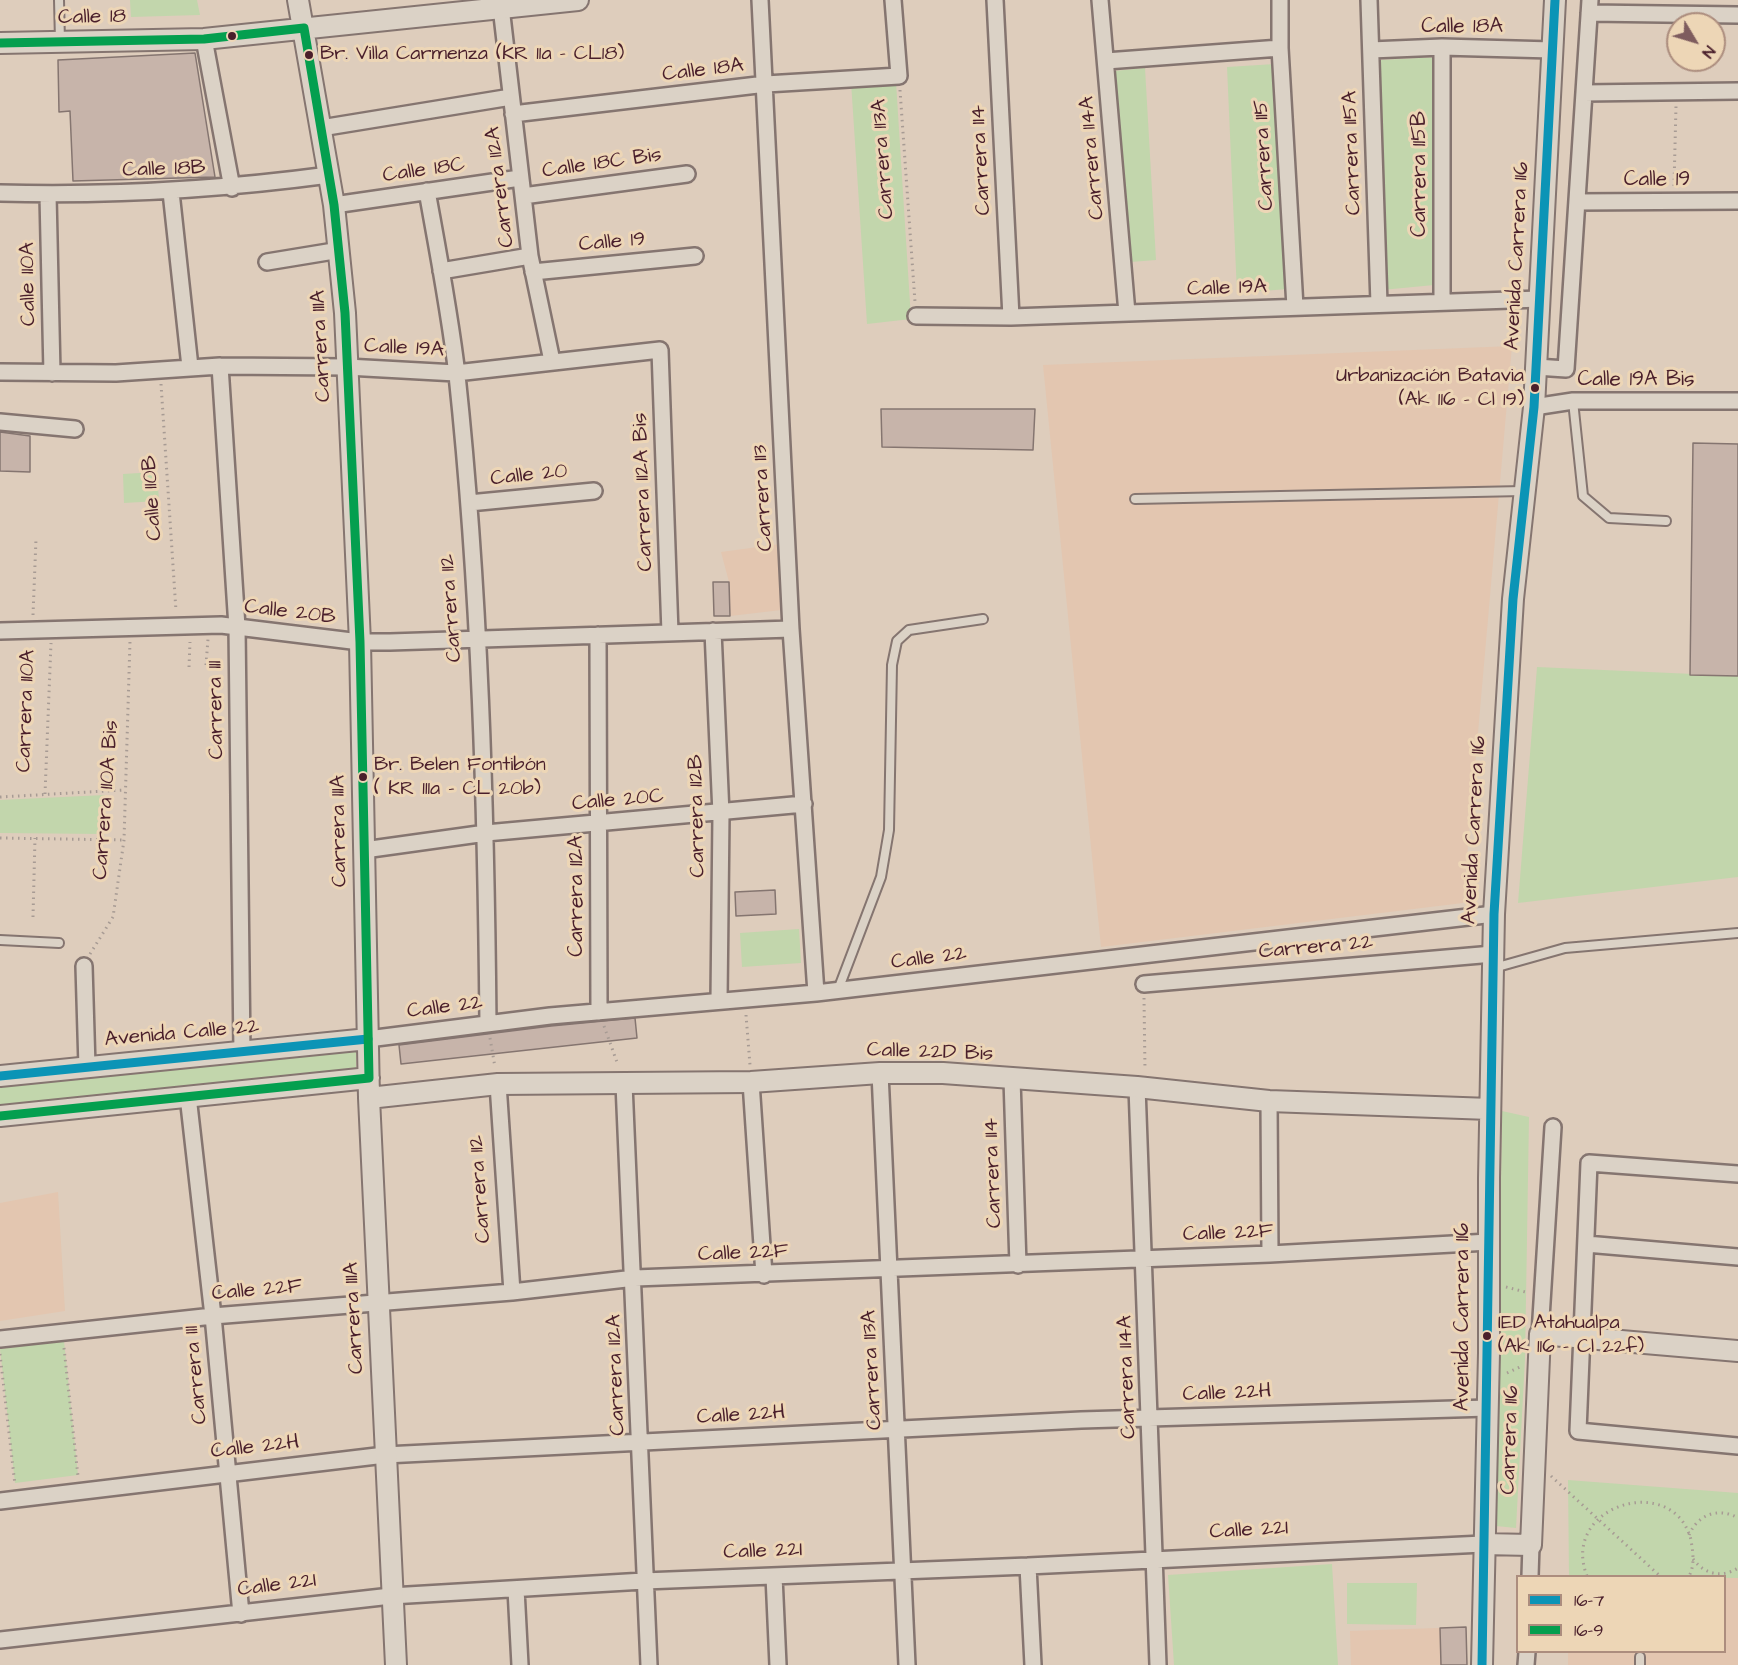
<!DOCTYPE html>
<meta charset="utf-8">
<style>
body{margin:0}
#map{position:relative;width:1738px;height:1665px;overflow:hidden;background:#decdbc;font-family:"Architects Daughter",sans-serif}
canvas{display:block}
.legend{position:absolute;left:1516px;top:1575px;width:210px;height:78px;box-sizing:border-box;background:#edd6b6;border:2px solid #ac8d7e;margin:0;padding:8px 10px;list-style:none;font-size:18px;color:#4a1f2b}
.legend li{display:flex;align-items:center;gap:12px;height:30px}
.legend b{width:30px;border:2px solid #ac8d7e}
.north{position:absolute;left:1666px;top:12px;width:60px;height:60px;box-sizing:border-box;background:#edd6b6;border:2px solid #ac8d7e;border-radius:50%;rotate:128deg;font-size:16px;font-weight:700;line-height:24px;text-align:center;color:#4a1f2b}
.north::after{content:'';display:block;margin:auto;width:21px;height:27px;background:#7e5c5e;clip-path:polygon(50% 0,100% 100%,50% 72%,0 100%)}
</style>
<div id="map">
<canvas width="1738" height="1665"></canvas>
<ul class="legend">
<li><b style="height:8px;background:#0b94b6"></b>16-7</li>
<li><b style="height:8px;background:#049f4f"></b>16-9</li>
</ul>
<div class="north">N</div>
</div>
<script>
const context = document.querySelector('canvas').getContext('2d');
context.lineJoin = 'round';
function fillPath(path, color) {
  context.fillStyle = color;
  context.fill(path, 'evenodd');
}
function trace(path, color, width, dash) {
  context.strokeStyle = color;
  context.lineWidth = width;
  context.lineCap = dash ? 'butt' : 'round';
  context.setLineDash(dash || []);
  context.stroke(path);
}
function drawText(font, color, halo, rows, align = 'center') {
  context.font = font + ' "Architects Daughter",sans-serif';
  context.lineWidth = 6;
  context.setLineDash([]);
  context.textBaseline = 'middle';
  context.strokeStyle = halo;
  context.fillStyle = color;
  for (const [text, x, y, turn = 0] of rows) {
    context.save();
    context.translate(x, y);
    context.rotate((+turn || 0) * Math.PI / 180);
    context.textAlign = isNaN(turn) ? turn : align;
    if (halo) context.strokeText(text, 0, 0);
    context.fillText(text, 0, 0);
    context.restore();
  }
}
fillPath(new Path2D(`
 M1512,346L1463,903L1101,947L1043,365Z
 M780,544L781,610L730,616L729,582L721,552Z
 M58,1192L65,1311L0,1321V1203Z
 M1725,1577L1738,1578V1665H1568V1652H1724Z
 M1466,1627L1467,1665H1351L1350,1631Z`), '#e3c6b0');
fillPath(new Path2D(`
 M130,0H197L200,15L131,17Z
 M1440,57L1434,285L1382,290L1380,60Z
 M1275,64L1288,289L1237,293L1227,67Z
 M1145,68L1156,260L1131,262L1114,71Z
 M851,82H896L911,319L867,324Z
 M157,472L159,501L124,503L123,474Z
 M1537,667L1738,676V877L1518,903Z
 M105,795L104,834L0,833V800Z
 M799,929L801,963L742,967L740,933Z
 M356,1048V1071L0,1108V1084Z
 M1502,1111L1529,1117L1525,1359L1516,1528L1496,1526Z
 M64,1341L78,1475L15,1483L0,1349Z
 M1568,1480L1738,1493V1578L1569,1576Z
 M1332,1564L1338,1665H1174L1168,1575Z
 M1347,1583H1417L1416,1625L1347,1624Z`), '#c2d6ac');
const building = new Path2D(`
 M195,53L215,177L73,181L70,111L59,112L58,60Z
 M881,409H1035L1033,450L882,447Z
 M0,432L30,436V472L0,471Z
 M1693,443L1738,444V676L1690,675Z
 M713,582H729L730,616H714Z
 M775,890L776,914L736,916L735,892Z
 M635,1018L637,1038L401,1064L399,1045L551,1026Z
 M1466,1627L1467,1665H1441L1440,1628Z`);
fillPath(building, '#c7b4aa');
trace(building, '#857570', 1.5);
const lane = new Path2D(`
 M59,0L60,41
 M1573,401L1583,496L1609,518L1666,521
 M1135,499L1523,491
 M0,940L59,943
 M1494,968L1565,948L1738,933
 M838,990L881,877L889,830L892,665L897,641L909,630L983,619
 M1640,1665V1657`);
const street = new Path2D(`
 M760,0L791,629L816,993
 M995,0L1011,317
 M1100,0L1127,313
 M1280,0V48L1295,307
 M1369,0L1379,304
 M501,7L530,256L552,361
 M1589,13L1738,15
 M204,39L232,188
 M1371,50L1442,47L1552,50
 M1106,61L1280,48
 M1584,93L1738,91
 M513,114L766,84L899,76L893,0
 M321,128L511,97
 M427,191C438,252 450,314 457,375C480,591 486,807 488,1024
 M171,192L190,367
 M0,193C113,196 217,190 329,175
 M48,195L52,373
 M523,196L687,174
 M1577,202L1738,201
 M334,205L520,178
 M267,262L340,250
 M441,271L530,256
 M533,272L695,256
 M1442,302V47
 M916,316L1011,317L1540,299
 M220,366L237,627L242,1053
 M1536,367L1566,369L1590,0
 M0,372L116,373L220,366L347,367L456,373L660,350L670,633
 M1534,407L1573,401H1738
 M0,422L75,429
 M469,503L594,491
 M0,631L221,625L360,642H390L791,629
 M713,631L721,814L719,1000
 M598,635L599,1012
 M364,850L486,833L804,804
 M84,966L87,1067
 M1144,984L1493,954
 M368,1039L550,1016L816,993L1494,914
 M880,1073L907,1665
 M1012,1079L1018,1265
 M751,1082L764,1275
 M498,1084L512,1292
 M624,1084L649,1665
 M1137,1087L1158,1665
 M188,1096L213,1316L241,1614
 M1269,1101L1270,1254
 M1738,1174L1589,1163L1578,1431L1738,1446
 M1586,1244L1738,1257
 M1540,1334L1553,1127
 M0,1339L213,1316L512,1292L635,1278L1270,1254L1489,1242
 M0,1501L385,1455L1081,1420L1488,1408
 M1028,1566L1033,1665
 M774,1576L778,1665
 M1530,1576L1531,1545
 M516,1589L520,1665
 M0,1640L391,1596L644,1581L1028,1566L1483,1544
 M1526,1665L1527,1652`);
const secondary = new Path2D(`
 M298,0L334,205L345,313L360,642L369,1098L396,1665
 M0,43L204,39L578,0
 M0,1076L368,1039
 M369,1098L498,1084L751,1082L880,1073H943L1137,1087L1269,1101L1490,1109
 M0,1116L369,1078
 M1483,1544L1531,1545L1540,1334L1738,1351
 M1482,1665L1489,1353V1178L1494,914L1513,599L1534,407L1555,0`);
trace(lane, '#857570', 12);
trace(street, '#857570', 20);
trace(secondary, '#857570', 24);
trace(new Path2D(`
 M900,90L915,302
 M1674,186L1676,106
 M161,384L176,611
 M33,615L36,539
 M206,665L208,639
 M189,667L190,642
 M45,794L51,643
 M0,797L124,790
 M0,838L124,840
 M33,917L35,838
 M90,954L113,917L124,840L130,641
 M1144,998L1145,1070
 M746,1015L750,1065
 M604,1026L618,1065
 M490,1038L495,1067
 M1506,1287L1529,1293
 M1505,1343H1522
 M64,1348L78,1476
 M0,1354L15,1485
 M1507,1373L1520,1367
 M1551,1476L1660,1576
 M1689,1535C1698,1514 1719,1507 1738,1518
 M1693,1559C1705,1575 1722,1578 1738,1568
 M1587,1576C1559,1505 1674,1471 1691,1540C1693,1553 1695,1565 1689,1576`), '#a79b94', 3, [1.5, 4.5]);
trace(lane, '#dbd2c6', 8);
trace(street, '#dbd2c6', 15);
trace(secondary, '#dbd2c6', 20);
trace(new Path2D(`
 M0,1076L368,1039
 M1482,1665L1494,914L1513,599L1534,407L1555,0`), '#0b94b6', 9);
trace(new Path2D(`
 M0,43L204,39L304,28L334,205L345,313L360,642L369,1078L0,1116`), '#049f4f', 9);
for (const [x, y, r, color] of [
 [232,36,5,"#4a1f2b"],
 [309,55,5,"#4a1f2b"],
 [1535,388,5,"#4a1f2b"],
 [363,777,5,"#4a1f2b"],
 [1487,1336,5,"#4a1f2b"]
]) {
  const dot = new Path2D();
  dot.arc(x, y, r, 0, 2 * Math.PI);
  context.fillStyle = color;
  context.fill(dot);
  trace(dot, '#edd6b6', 2);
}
drawText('20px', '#4a1f2b', '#edd6b6', [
 ["Br. Villa Carmenza (KR 11a - CL18)",320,55],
 ["Urbanización Batavia",1524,377,"right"],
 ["(Ak 116 - Cl 19)",1524,401,"right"],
 ["Br. Belen Fontibón",374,766],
 ["( KR 111a - CL 20b)",374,790],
 ["IED Atahualpa",1498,1324],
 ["(Ak 116 - Cl 22f)",1498,1348]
], 'left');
drawText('21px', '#4a1f2b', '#edd6b6', [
 ["Calle 18",92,18,-1],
 ["Calle 18A",1462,28],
 ["Calle 18A",703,71,-7],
 ["Carrera 115A",1353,153,-92],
 ["Carrera 115",1265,155,-93],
 ["Carrera 114A",1093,158,-95],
 ["Carrera 113A",884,159,-94],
 ["Carrera 114",982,160,-93],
 ["Calle 18C Bis",602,164,-8],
 ["Calle 18B",164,170,-2],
 ["Calle 18C",424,171,-8],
 ["Carrera 115B",1421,174,-90],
 ["Calle 19",1657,181],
 ["Carrera 112A",501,187,-97],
 ["Calle 19",612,243,-5],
 ["Avenida Carrera 116",1518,256,-87],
 ["Calle 110A",29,284,-91],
 ["Calle 19A",1227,289,-2],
 ["Carrera 111A",322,346,-93],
 ["Calle 19A",404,349,3],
 ["Calle 19A Bis",1636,381],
 ["Calle 20",529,476,-6],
 ["Carrera 112A Bis",644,492,-92],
 ["Calle 110B",153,498,-94],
 ["Carrera 113",764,498,-93],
 ["Carrera 112",452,608,-94],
 ["Calle 20B",290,613,7],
 ["Carrera 111",217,710,-91],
 ["Carrera 110A",27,711,-88],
 ["Carrera 110A Bis",107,800,-86],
 ["Calle 20C",618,801,-5],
 ["Carrera 112B",698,816,-91],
 ["Avenida Carrera 116",1475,830,-87],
 ["Carrera 111A",340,831,-91],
 ["Carrera 112A",578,896,-90],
 ["Carrera 22",1316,948,-5],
 ["Calle 22",929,959,-7],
 ["Calle 22",445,1008,-7],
 ["Avenida Calle 22",182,1034,-5],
 ["Calle 22D Bis",930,1053,2],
 ["Carrera 114",994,1173,-92],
 ["Carrera 112",481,1189,-94],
 ["Calle 22F",1228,1234,-2],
 ["Calle 22F",743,1254,-2],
 ["Calle 22F",257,1291,-5],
 ["Avenida Carrera 116",1464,1317,-90],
 ["Carrera 111A",355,1318,-93],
 ["Carrera 113A",873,1370,-93],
 ["Carrera 111",197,1375,-95],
 ["Carrera 112A",617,1375,-92],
 ["Carrera 114A",1128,1377,-92],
 ["Calle 22H",1227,1394,-2],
 ["Calle 22H",741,1416,-3],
 ["Carrera 116",1511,1440,-88],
 ["Calle 22H",255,1448,-6],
 ["Calle 22I",1249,1531,-3],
 ["Calle 22I",763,1552,-2],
 ["Calle 22I",277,1586,-7]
]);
</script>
